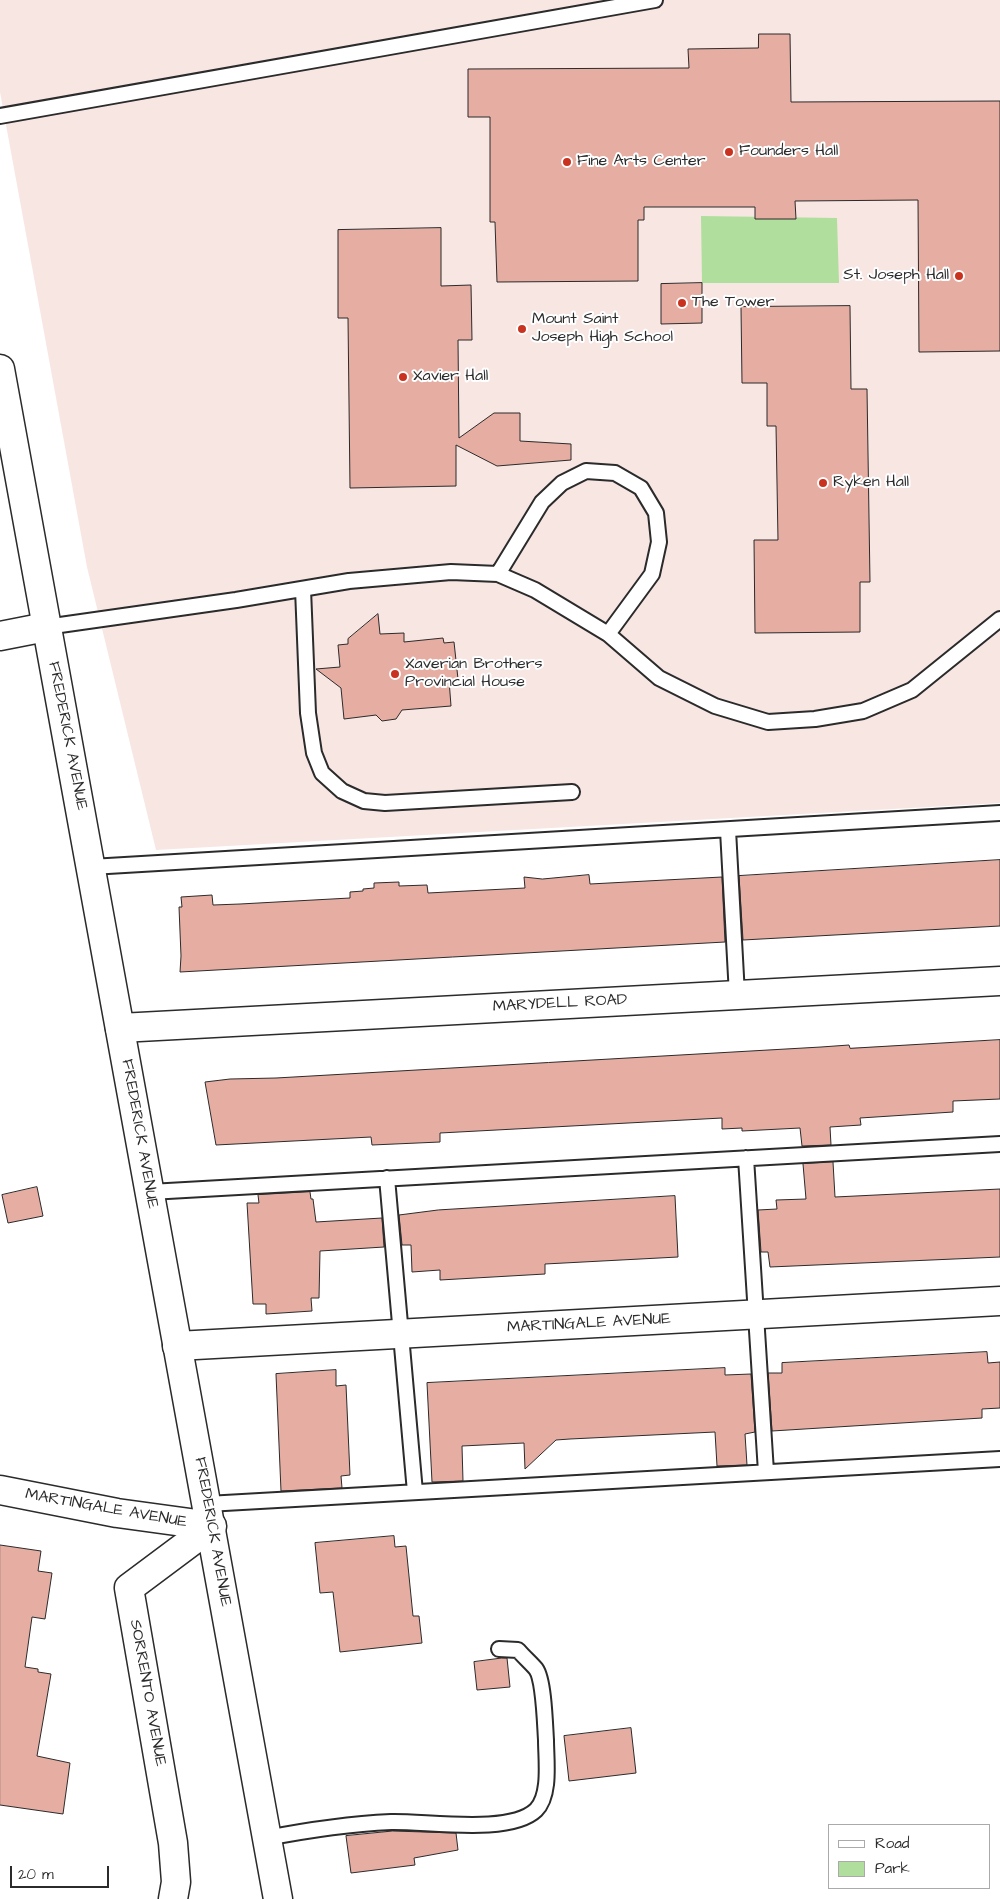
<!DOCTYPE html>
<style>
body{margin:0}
#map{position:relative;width:1000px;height:1899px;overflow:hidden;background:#fff;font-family:"Architects Daughter",sans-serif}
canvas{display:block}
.legend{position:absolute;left:828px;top:1824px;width:162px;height:65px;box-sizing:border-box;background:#fff;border:1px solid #aaa;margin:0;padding:6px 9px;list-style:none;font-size:15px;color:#2b2b2b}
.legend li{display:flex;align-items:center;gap:10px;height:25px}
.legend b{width:25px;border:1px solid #aaa}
.scale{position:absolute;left:10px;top:1866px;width:99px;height:22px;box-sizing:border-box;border:2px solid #2b2b2b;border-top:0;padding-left:6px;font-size:15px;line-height:18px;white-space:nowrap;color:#2b2b2b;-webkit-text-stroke:4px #fff;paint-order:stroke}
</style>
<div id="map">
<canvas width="1000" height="1899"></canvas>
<ul class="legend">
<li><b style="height:6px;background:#fff"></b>Road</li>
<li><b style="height:14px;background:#b0de9d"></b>Park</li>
</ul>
<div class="scale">20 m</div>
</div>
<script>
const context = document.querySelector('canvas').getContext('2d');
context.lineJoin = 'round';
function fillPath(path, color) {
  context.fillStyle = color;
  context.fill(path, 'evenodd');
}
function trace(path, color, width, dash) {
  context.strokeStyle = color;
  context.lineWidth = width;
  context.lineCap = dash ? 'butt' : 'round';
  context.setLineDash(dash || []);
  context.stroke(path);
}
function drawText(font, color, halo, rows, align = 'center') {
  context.font = font + ' "Architects Daughter",sans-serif';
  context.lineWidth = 4;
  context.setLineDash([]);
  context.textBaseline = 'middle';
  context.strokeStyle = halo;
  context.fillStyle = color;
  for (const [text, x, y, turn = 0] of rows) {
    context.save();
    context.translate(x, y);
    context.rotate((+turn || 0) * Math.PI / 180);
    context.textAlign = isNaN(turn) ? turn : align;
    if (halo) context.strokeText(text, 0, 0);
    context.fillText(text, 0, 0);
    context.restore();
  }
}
fillPath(new Path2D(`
 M0,0H1000V803L156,850L87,567L0,92Z`), '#f8e6e3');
fillPath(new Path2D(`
 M701,216L837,218L839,283H702Z`), '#b0de9d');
const building = new Path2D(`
 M759,34H790L791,102L1000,101V351L919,352L918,200L795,201L796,219H755V207H644V220H638V281L497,282L495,222H490V117H468V69L689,68L688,49L758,48Z
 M441,228V286L471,285L472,340H458L459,438L494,413H520V441L571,444V460L497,466L456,445V486L350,488L348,318H338V230Z
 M702,283V323L661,324V284Z
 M850,306L851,389H867L870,582H860V632L755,633L754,540H778L776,426H767V383H742L741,307Z
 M378,614L380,634L404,633V642L443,638L444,643L454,642L458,679L449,680L451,706L402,710L396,719L382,721L376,715L344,719L341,688L316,669L340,667L338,645L348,644V639Z
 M1000,860V926L743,940L739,876Z
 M589,875L590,884L722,877L725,942L180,972L181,956L179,907H182L181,897L212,895L213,905L240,904L350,898V892L363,891V889L374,888V883L399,882V886L427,885L428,893L525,888L524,877L542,879Z
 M1000,1040V1099L953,1101V1112L860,1118L861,1125L830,1127L831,1145L802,1146L800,1128L742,1131V1128L722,1129V1118L440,1133V1142L372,1145L371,1137L216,1145L205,1082L230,1079L276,1078L821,1047L849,1045L850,1048Z
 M833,1162L835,1197L1000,1189V1257L770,1267L768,1252H761L758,1210L777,1209L776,1200L806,1199L803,1164Z
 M37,1187L43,1216L8,1223L2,1195Z
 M310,1192L311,1199H313L316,1222L382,1218L384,1247L320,1251L319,1298H311L312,1311L266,1314V1304H253L247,1203H259L258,1195Z
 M675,1196L678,1257L545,1264V1274L440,1280V1270L412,1272L411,1245H402L399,1215L438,1210Z
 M987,1352L988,1363L1000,1362V1408L982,1409V1418L772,1431L768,1373H782V1363Z
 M725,1368V1375L751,1374L755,1432L745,1434L747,1465L717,1466L715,1432L570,1439L556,1440L525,1469L524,1443L462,1446L463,1481L432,1482L427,1383Z
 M336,1370V1386L346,1385L350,1475L341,1476L342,1488L281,1491L276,1374Z
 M394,1536L395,1547L406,1546L413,1616H419L422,1643L340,1652L333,1592L320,1593L315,1543Z
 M0,1545L41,1551L38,1571L52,1573L45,1619L32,1617L25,1667L38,1669V1672L51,1674L37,1756L70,1763L63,1814L0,1805Z
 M502,1658H507L510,1687L477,1690L474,1662Z
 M631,1728L636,1773L569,1781L564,1736Z
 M393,1831L456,1833L458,1850L414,1858L415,1865L351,1873L346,1836Z`);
fillPath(building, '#e6ada2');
trace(building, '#2b2b2b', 1);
const lane = new Path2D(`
 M0,116L655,0
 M498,574L542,502L562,483L586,471L615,473L641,488L656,513L659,542L652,574L608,634
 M303,589L308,713L314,753L322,773L342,791L364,801L385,803L572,792
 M46,627L236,600L349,581L451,572L498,574L535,590L608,634L659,678L715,706L768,722L815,719L863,711L912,690L1000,619
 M728,830L737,995
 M91,867L1000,813
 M746,1158L766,1472
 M387,1178L415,1492
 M150,1192L1000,1144
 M207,1504L1000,1459
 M267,1838C308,1830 350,1824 391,1822C427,1821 510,1835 536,1810C551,1795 546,1760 546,1740C545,1726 544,1680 536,1669C531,1663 524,1657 518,1650L499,1649`);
const street = new Path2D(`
 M120,1028L1000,981
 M177,1346L1000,1301
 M0,1490L117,1513L212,1526
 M173,1899L176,1882L173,1843L129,1588L212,1526`);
const secondary = new Path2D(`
 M0,636L46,627`);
const primary = new Path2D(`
 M0,369L278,1899`);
trace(lane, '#2b2b2b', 18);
trace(street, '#2b2b2b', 31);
trace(secondary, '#2b2b2b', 31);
trace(primary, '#2b2b2b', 31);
trace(lane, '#fff', 14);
trace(street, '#fff', 28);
trace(secondary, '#fff', 28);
trace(primary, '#fff', 28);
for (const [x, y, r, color] of [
 [729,152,5,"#c8321e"],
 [567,162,5,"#c8321e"],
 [959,276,5,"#c8321e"],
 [682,303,5,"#c8321e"],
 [522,329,5,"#c8321e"],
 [403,377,5,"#c8321e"],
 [823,483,5,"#c8321e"],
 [395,674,5,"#c8321e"]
]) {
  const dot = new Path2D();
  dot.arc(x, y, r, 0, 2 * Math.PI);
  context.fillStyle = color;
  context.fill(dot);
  trace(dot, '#fff', 2);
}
drawText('16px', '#2b2b2b', '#fff', [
 ["Founders Hall",739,152],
 ["Fine Arts Center",577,162],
 ["St. Joseph Hall",949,276,"right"],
 ["The Tower",692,303],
 ["Mount Saint",532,320],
 ["Joseph High School",532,338],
 ["Xavier Hall",413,377],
 ["Ryken Hall",833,483],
 ["Xaverian Brothers",405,665],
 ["Provincial House",405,683]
], 'left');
drawText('16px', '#2b2b2b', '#fff', [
 ["FREDERICK AVENUE",67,736,79],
 ["MARYDELL ROAD",560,1004,-3],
 ["FREDERICK AVENUE",139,1134,80],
 ["MARTINGALE AVENUE",589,1324,-3],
 ["MARTINGALE AVENUE",106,1509,10],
 ["FREDERICK AVENUE",212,1532,80],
 ["SORRENTO AVENUE",147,1693,80]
]);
</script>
